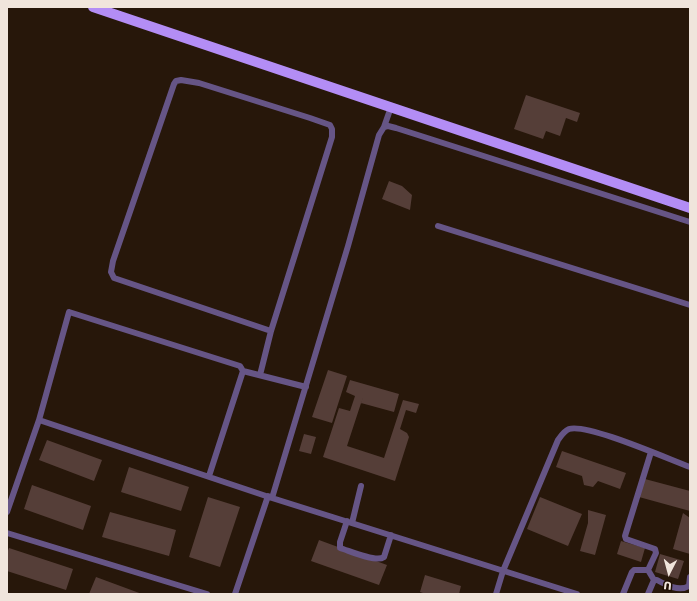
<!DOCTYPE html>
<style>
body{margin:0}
#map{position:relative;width:697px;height:601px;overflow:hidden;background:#27170a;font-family:Rubik,sans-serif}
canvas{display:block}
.frame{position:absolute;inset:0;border:8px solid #f0e5dc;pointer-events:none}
.north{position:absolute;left:649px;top:553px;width:40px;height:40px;-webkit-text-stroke:3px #1e0e03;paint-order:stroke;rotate:186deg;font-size:11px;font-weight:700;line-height:16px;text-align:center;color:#f0e5dc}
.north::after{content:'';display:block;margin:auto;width:14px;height:18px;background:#f0e5dc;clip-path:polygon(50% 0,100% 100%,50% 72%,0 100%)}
</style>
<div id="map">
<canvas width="697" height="601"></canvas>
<div class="frame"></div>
<div class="north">U</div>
</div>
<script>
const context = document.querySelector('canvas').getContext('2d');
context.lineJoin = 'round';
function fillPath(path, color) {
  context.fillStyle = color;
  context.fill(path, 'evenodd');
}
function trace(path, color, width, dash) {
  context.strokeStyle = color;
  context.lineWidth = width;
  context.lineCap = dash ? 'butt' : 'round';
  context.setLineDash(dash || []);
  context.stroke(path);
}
fillPath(new Path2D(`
 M526,95L580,113L577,122L566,118L560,136L546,131L543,139L514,129Z
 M389,181L402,186L412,195L410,210L382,199Z
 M328,370L347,376L332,423L312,417Z
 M350,380L399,394L394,412L361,403L364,394L347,446L384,458L403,400L419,404L416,413L406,410L400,429L407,433L409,437L395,481L323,457L339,408L350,411L355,396L346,392Z
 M304,434L316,437L311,454L299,451Z
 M47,440L102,460L94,481L39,460Z
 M562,451L626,473L620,489L598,481L593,487L584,485L582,476L556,467Z
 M129,467L189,487L181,511L121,492Z
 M645,479L690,491V511L639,497Z
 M32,485L91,506L83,530L24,509Z
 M208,497L240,507L220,567L189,557Z
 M540,497L582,514L568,546L527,529Z
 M588,510L606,515L595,555L580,551L588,523Z
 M110,512L176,530L169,556L102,537Z
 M683,513L690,518V554L673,549Z
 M319,540L387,565L379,585L311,561Z
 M621,541L645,548L641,562L617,554Z
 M9,548L73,569L66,590L7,571V553Z
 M660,554L684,561L678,579L655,572Z
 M425,575L461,586L459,594H426L420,592Z
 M96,577L142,594H89Z`), '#553e38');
trace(new Path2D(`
 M384,127L391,107
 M438,226L690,305
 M243,371L306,387
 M260,375L271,331L332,137V129L330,125L310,118L199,83L181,80L176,81L174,84L113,261L111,272L114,278L120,280L271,331
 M39,420L272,498L577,594
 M651,452L625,536L626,539L655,549L656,553L648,570L654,580
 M272,498L348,246L379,135L384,127L388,126L396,128L690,222
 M7,512L39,420L69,312L240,366L243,371L209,476
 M347,521L340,542V548C350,551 376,563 384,557L391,535
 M352,523L361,486
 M7,533L207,594
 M235,594L268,496
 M496,594L503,571L558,440C561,436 564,431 569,429C587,423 668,459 690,467
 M623,594L632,572L634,570H648
 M648,594L654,580H657C666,585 679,592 689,586L690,577`), '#665586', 6);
trace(new Path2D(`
 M93,7L690,208`), '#b38df5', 10);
</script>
